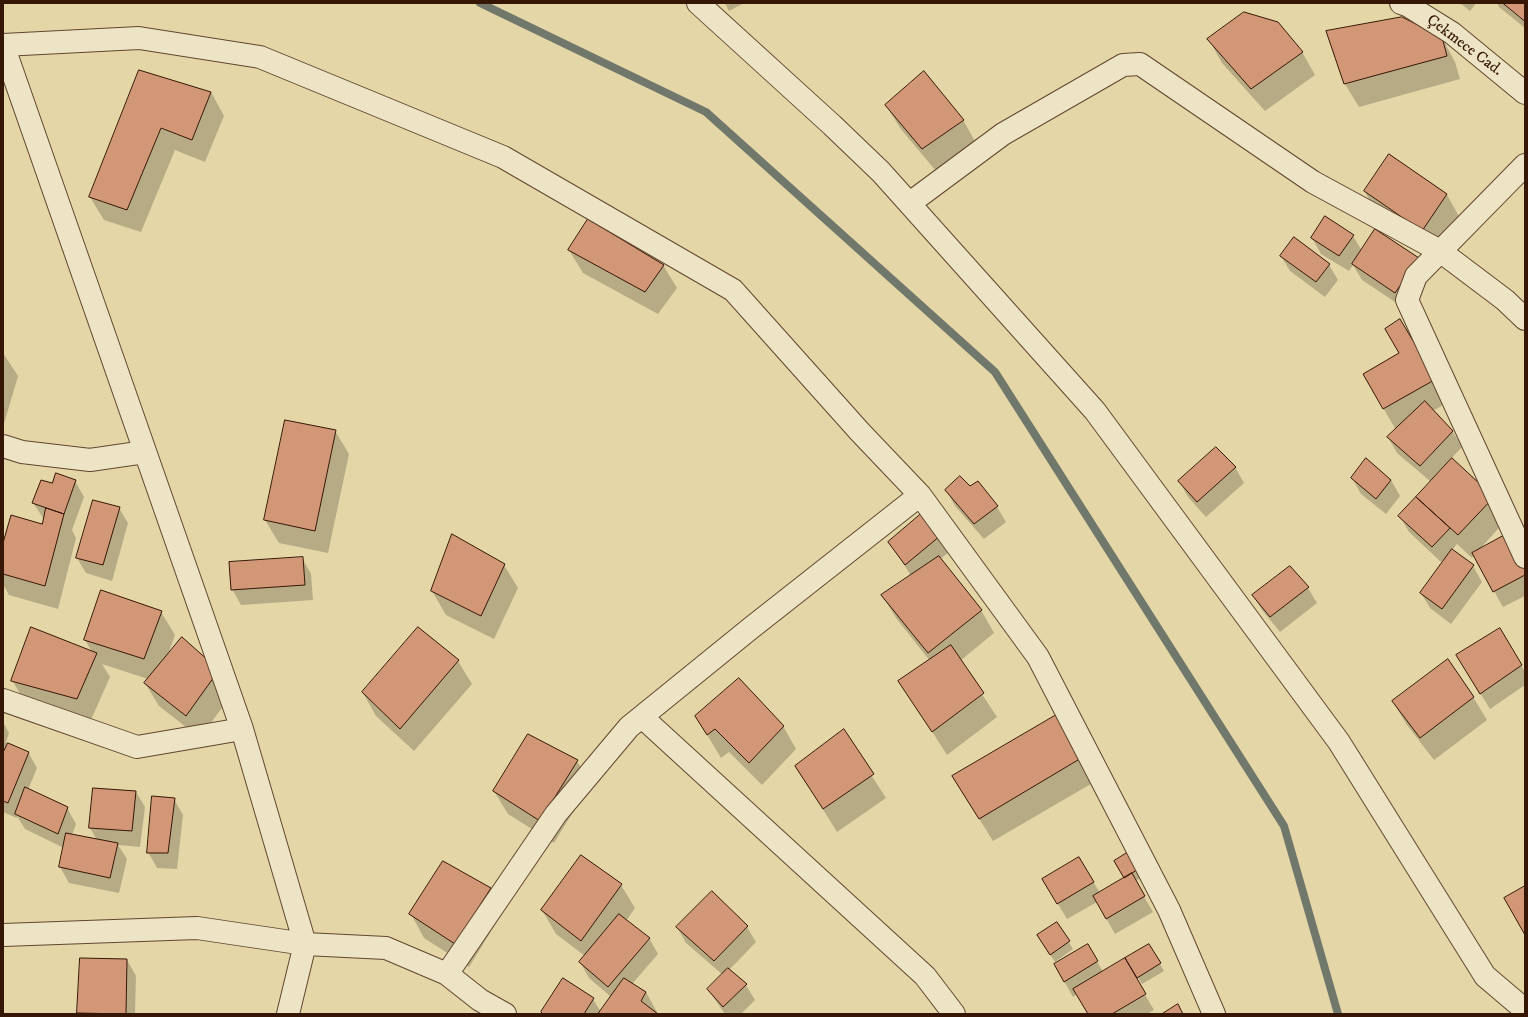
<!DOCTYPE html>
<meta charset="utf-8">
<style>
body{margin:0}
#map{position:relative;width:1528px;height:1017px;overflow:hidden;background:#e4d6a7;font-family:"IM FELL DW Pica",serif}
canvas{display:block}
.frame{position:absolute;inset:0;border:4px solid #361605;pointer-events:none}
</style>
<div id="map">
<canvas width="1528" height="1017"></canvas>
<div class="frame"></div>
</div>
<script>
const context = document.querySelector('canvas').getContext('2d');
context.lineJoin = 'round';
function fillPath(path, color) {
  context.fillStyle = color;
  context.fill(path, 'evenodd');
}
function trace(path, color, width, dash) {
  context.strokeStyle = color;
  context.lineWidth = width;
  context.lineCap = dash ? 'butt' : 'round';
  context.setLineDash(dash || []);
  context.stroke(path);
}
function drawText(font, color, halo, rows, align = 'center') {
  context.font = font + ' "IM FELL DW Pica",serif';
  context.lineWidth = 3;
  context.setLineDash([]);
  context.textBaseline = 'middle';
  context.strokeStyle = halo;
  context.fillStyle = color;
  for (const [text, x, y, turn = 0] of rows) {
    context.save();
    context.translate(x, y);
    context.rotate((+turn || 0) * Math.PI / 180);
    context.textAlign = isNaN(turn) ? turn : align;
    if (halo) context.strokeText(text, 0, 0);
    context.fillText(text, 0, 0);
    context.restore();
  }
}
fillPath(new Path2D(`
 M725,3H744L729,11Z
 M1460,3H1476L1470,11Z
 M1497,3H1525V28L1499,7Z
 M1442,38L1455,62L1460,79L1359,107L1345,84Z
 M1209,40L1302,52L1315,75L1265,111L1222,63Z
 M139,71L211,92L224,116L205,162L175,150L141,232L104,220L90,197Z
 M886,105L963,120L976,143L936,171L900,128Z
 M1365,192L1447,195L1460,218L1435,254L1378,215Z
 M1353,236L1362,251L1418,258L1404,308L1362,280L1353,265L1349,271L1321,254L1312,238Z
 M569,250L663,265L677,288L658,314L583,273Z
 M1281,256L1329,265L1338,280L1325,297L1290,271Z
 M1400,321L1448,402L1433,411L1453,432L1462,447L1430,481L1397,453L1388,437L1396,430L1364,375L1400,354Z
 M3,353L18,376L3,427Z
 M335,431L349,454L328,553L279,543L265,520Z
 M1452,460L1506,520L1479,550L1525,572V596L1503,607L1474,555L1472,558L1457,544L1452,550L1473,566L1482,582L1451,624L1430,608L1421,593L1447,558L1446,557L1441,562L1409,532L1400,516Z
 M1235,467L1244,483L1206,517L1188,497L1179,481Z
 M1352,478L1391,480L1400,496L1386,514L1361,494Z
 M75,481L84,497L72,530L76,538L58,609L9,595L3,584V547L42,525L44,519L33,503L53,485Z
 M977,482L997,507L1006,522L984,539L955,506L946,490L970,487Z
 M119,508L128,523L112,581L86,573L77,558Z
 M939,537L948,553L940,559L981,610L994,633L960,661L997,717L947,755L900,681L930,661L896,618L882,595L911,576L890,542Z
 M302,558L311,574L313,600L241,605L232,589Z
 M504,565L518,588L494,639L446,615L432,591Z
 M1290,567L1308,588L1317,603L1280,632L1262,610L1253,595Z
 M161,612L175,635L167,657L182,639L232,694L200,738L159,706L145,683L148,679L102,664L110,677L90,722L26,704L12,680L92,652L85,640Z
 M1499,629L1525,672V685L1490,709L1466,670Z
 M458,661L472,684L414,751L376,716L363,693Z
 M1473,697L1487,720L1434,760L1407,725L1393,702Z
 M1057,715L1096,781L993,841L953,777Z
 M696,716L783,726L796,749L762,785L729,752L721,758Z
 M3,722L9,733L6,742L8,745L28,752L37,768L28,790L67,808L76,824L72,835L97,840L90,828L136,792L145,807L140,847L118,845L127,859L119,893L69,883L60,867L64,848L25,829L17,816V818L3,812Z
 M843,731L886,798L837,832L796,766Z
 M577,761L590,784L554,843L508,814L494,791Z
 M174,799L183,815L177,869L157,868L148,852Z
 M1130,853L1144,876L1135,881L1153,912L1115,934L1097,902L1067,919L1052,894L1079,858L1100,893L1126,878Z
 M581,856L621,885L635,908L626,921L649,938L658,954L632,984L646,992L658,1014H543L542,1012L593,999L601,1012L611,997L589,978L580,962L585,956L556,934L542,910Z
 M490,889L503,912L469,967L424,938L411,914Z
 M1057,924L1073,949L1055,962L1043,943Z
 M677,927H747L756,942L729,970L746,985L755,1000L741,1014H725L718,1004L708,989L723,975L686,943Z
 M1149,945L1164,971L1142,984L1133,970L1131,971L1154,1010L1147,1014H1089L1077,994L1073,997L1055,965L1088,946L1103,972Z
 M81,959L127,960L136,976L135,1014H79Z`), '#0003');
trace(new Path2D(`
 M480,3L706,112L995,372L1284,826L1338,1014`), '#70776b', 8);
const building = new Path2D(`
 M1503,3H1525V21Z
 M1244,12L1278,22L1303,52L1251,89L1207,39Z
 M1402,17L1442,37L1447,56L1344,84L1326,31Z
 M139,70L211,92L192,140L161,128L127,210L89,197Z
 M924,71L964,120L922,149L885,105Z
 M1389,154L1447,194L1422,231L1364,191Z
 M1325,216L1354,235L1339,256L1311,238Z
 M588,219L664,265L645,292L568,250Z
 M1375,229L1419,258L1395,293L1352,264Z
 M1294,237L1330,264L1316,282L1280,256Z
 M1400,319L1436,379L1383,409L1363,374L1399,353L1385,329Z
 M1425,401L1453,431L1420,466L1387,437Z
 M285,420L336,430L315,531L264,520Z
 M1216,447L1236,467L1197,502L1178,481Z
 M1366,458L1391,480L1376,499L1351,478Z
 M1452,458L1494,497L1458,535L1416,497Z
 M56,473L76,480L64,514L32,503L41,480L52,483Z
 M960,476L970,486L978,481L998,506L974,524L945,490Z
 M1416,497L1450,528L1432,547L1398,516Z
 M93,500L120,507L103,565L76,558Z
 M46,508L64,514L45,586L3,574V543L11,515L42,524Z
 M921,514L940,536L905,565L888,542Z
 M452,534L505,564L481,616L431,591Z
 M1505,535L1525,570V575L1493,592L1472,553Z
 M1452,549L1474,565L1442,609L1420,593Z
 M939,556L982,610L928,653L881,595Z
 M303,557L305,585L231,590L229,562Z
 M1290,566L1309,587L1270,617L1252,595Z
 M101,590L162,611L144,659L84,640Z
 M31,627L97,653L77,699L11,681Z
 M418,627L459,660L400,729L362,692Z
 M1500,628L1522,665L1480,694L1456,655Z
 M182,637L219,670L186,716L144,683Z
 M951,645L984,693L932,732L898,681Z
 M1448,659L1474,697L1420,738L1392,701Z
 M739,678L784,726L749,763L715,729L707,735L695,716Z
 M1058,714L1083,757L979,819L952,776Z
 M844,729L874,774L823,809L795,766Z
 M528,734L578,760L540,821L493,791Z
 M8,743L29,752L8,803L3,801V753Z
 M25,787L68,807L58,834L15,814Z
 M93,788L136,791L132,831L89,828Z
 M152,796L175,798L168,853H147Z
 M66,833L118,843L110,878L59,867Z
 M1130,851L1140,868L1124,878L1114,861Z
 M581,855L622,884L581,941L541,910Z
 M1079,857L1094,882L1057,904L1042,879Z
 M443,861L491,888L455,944L409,914Z
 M1132,873L1145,896L1106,919L1093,896Z
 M1525,886V935L1504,898Z
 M712,891L748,926L714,961L676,927Z
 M619,914L650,938L608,987L579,962Z
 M1057,922L1070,941L1050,955L1037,935Z
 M1088,944L1098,961L1064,982L1054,964Z
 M1149,944L1161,963L1137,978L1125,958Z
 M80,958L127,959L126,1014L77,1013Z
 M1125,958L1146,994L1112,1014H1088L1073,989Z
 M728,968L747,984L723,1007L707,989Z
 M563,978L594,998L584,1014H543L541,1012Z
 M624,978L646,992L641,1001L658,1014H598Z
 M1178,1004L1183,1014H1162Z`);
fillPath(building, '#d29776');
trace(building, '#361605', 1);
const minor = new Path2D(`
 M698,3L832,125L881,172L1095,411L1339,742L1485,976L1525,1010
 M3,45L139,38L260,57L503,157L733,290L860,432L920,495L1038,657L1169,910L1214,1014
 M3,45L242,729
 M1525,165L1416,276L1407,300L1525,557
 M910,203L1003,134L1123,65L1140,64L1313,182L1440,251L1505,300L1525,319
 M3,446L22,452L90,460L145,452
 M3,700L137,747L242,729L305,944L288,1014
 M642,717L925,976L954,1014
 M3,935L197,928L305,944L386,948L447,974L480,1000L505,1014
 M447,974L556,814L629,727L751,628L920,495`);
const tertiary = new Path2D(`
 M1401,3L1407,5L1452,33L1525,93`);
trace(minor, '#62462e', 24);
trace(tertiary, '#62462e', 24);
trace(minor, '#ede4c6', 22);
trace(tertiary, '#ede4c6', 22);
drawText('16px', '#361605', '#ede4c6', [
 ["Çekmece Cad.",1464,46,37]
]);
</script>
